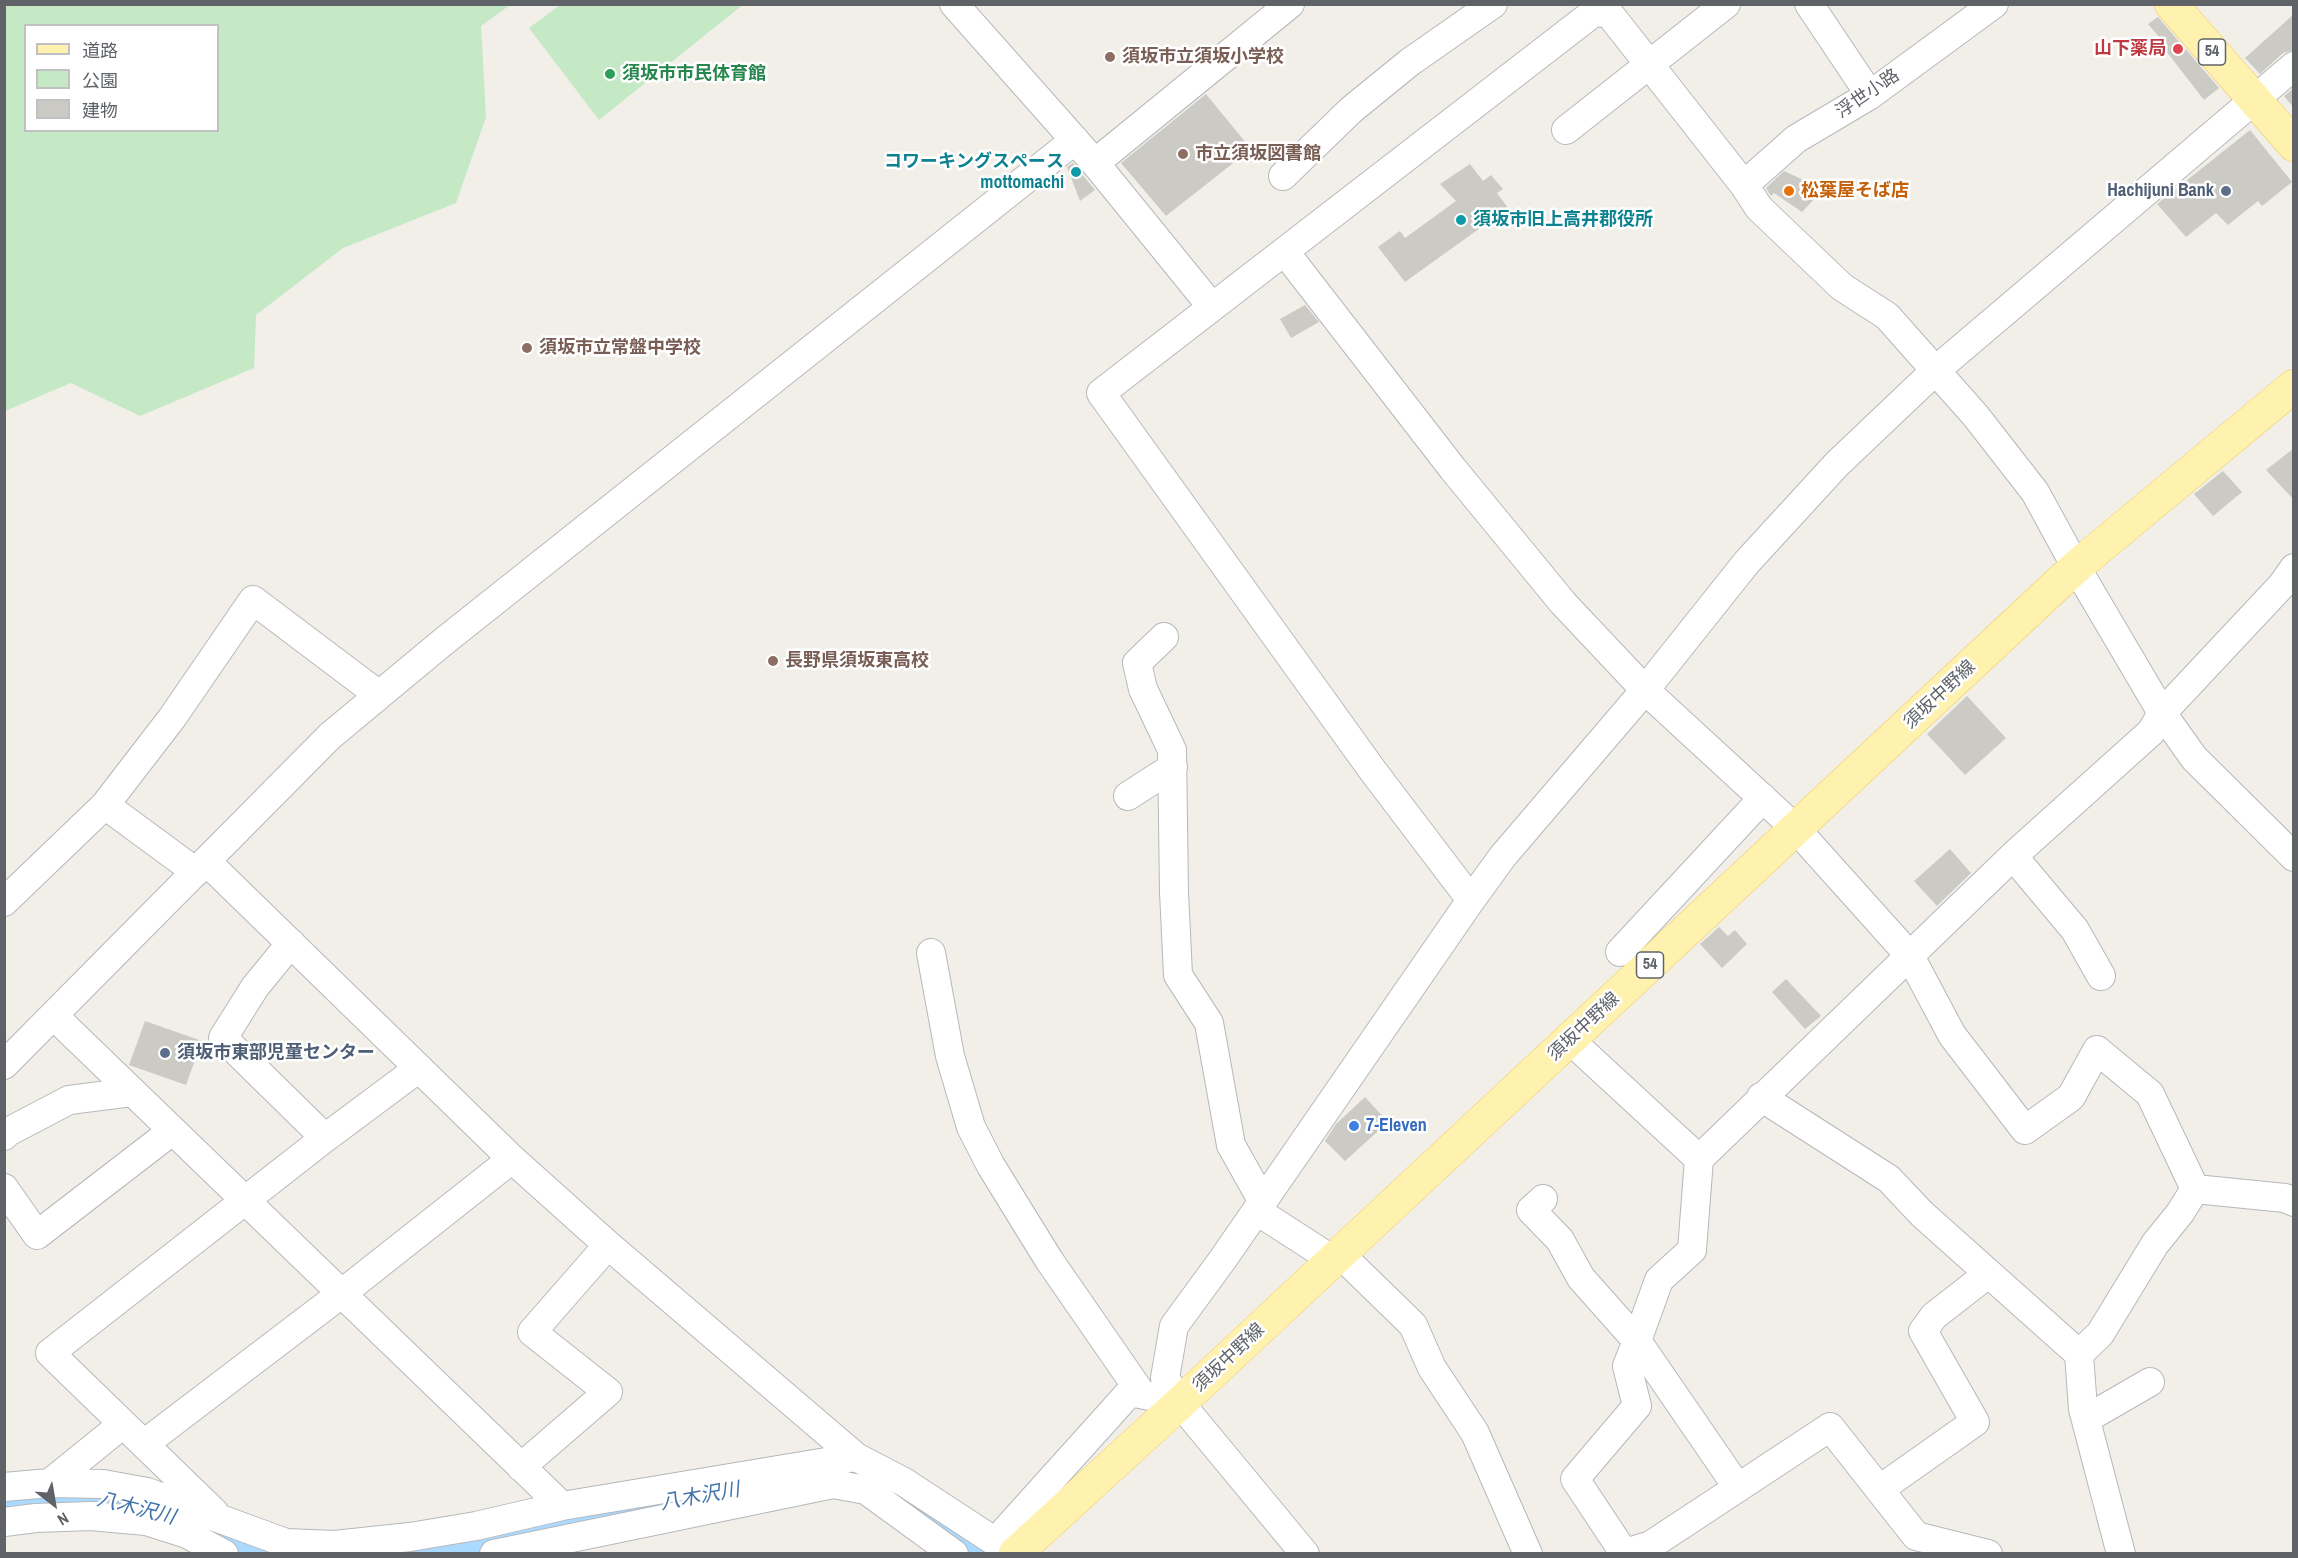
<!DOCTYPE html>
<meta charset="utf-8">
<style>
body{margin:0}
#map{position:relative;width:2298px;height:1558px;overflow:hidden;background:#f1efe8;font-family:"Archivo Narrow","Noto Sans JP",sans-serif}
canvas{display:block}
.frame{position:absolute;inset:0;border:6px solid #5f6368;pointer-events:none}
.legend{position:absolute;left:24px;top:24px;width:195px;height:108px;box-sizing:border-box;background:#fff;border:2px solid #bfc1c3;margin:0;padding:8px 10px;list-style:none;font-size:18px;color:#5f6368}
.legend li{display:flex;align-items:center;gap:12px;height:30px}
.legend b{width:30px;border:2px solid #bfc1c3}
.north{position:absolute;left:24px;top:1474px;width:60px;height:60px;-webkit-text-stroke:4px #fff;paint-order:stroke;rotate:149deg;font-size:16px;font-weight:700;line-height:24px;text-align:center;color:#5f6368}
.north::after{content:'';display:block;margin:auto;width:21px;height:27px;background:#5f6368;clip-path:polygon(50% 0,100% 100%,50% 72%,0 100%)}
</style>
<div id="map">
<canvas width="2298" height="1558"></canvas>
<div class="frame"></div>
<ul class="legend">
<li><b style="height:8px;background:#fff2af"></b>道路</li>
<li><b style="height:16px;background:#c5e8c5"></b>公園</li>
<li><b style="height:16px;background:#cccac5"></b>建物</li>
</ul>
<div class="north">N</div>
</div>
<script>
const context = document.querySelector('canvas').getContext('2d');
context.lineJoin = 'round';
function fillPath(path, color) {
  context.fillStyle = color;
  context.fill(path, 'evenodd');
}
function trace(path, color, width, dash) {
  context.strokeStyle = color;
  context.lineWidth = width;
  context.lineCap = dash ? 'butt' : 'round';
  context.setLineDash(dash || []);
  context.stroke(path);
}
function drawText(font, color, halo, rows, align = 'center') {
  context.font = font + ' "Archivo Narrow","Noto Sans JP",sans-serif';
  context.lineWidth = 5;
  context.setLineDash([]);
  context.textBaseline = 'middle';
  context.strokeStyle = halo;
  context.fillStyle = color;
  for (const [text, x, y, turn = 0] of rows) {
    context.save();
    context.translate(x, y);
    context.rotate((+turn || 0) * Math.PI / 180);
    context.textAlign = isNaN(turn) ? turn : align;
    if (halo) context.strokeText(text, 0, 0);
    context.fillText(text, 0, 0);
    context.restore();
  }
}
fillPath(new Path2D(`
 M5,4H510V5L481,26L486,117L456,203L343,248L256,315L254,368L140,416L71,383L5,411ZM26,26H218V130H26Z
 M738,4L740,7L599,120L529,28L560,5Z`), '#c5e8c5');
trace(new Path2D(`
 M4,1506L94,1496L161,1511L262,1554
 M925,1516L978,1554
 M402,1554L496,1538L685,1498`), '#aadaff', 34);
fillPath(new Path2D(`
 M2294,14V50L2283,53L2260,74L2245,58Z
 M2158,17L2219,88L2204,100L2163,47L2166,45L2148,24Z
 M2294,88V108L2284,96Z
 M1206,94L1251,149L1166,216L1121,163Z
 M2250,130L2292,182L2262,206L2258,201L2228,225L2216,213L2186,237L2157,204Z
 M1073,163L1095,190L1080,201L1067,167Z
 M1470,164L1483,181L1491,175L1503,189L1497,193L1508,208L1405,282L1378,247L1400,231L1405,238L1456,201L1440,184Z
 M1784,171L1814,185L1821,192L1802,212L1774,193L1771,196L1766,188Z
 M1305,305L1319,322L1291,338L1280,319Z
 M2294,448V500L2266,470Z
 M2223,471L2242,492L2213,516L2194,494Z
 M1967,696L2006,738L1965,775L1927,734Z
 M1950,849L1971,873L1937,906L1914,881Z
 M1719,927L1728,936L1735,930L1747,944L1722,968L1700,944Z
 M1786,979L1821,1016L1805,1029L1772,992Z
 M145,1021L202,1041L186,1085L129,1065Z
 M1365,1097L1388,1122L1345,1161L1325,1141L1336,1124Z`), '#cccac5');
const minor = new Path2D(`
 M954,4L1095,163L1212,307
 M1809,4L1870,95
 M1566,130L1726,4
 M1095,163L1290,4
 M1283,176L1351,110L1410,62L1493,4
 M1744,185L1796,139L1870,95L1994,4
 M1285,252L1453,469L1563,603L1645,690L1796,829L1910,956L1952,1035L2025,1130L2071,1097L2097,1050L2150,1094L2195,1189
 M1164,637L1137,663L1143,689L1172,750L1174,892L1178,975L1209,1023L1231,1145L1263,1202
 M1128,796L1173,767
 M105,805L196,872
 M2013,856L2075,930L2101,976
 M206,861L512,1159L608,1245L856,1457L904,1482L1014,1554
 M1471,900L1373,771L1101,393L1593,13L1608,12L1744,185L1759,208L1842,287L1887,316L1975,415L2035,492L2076,567L2162,713L2194,758L2294,857
 M4,902L105,805L172,718L253,600L379,695
 M291,943L255,987L223,1038L325,1138
 M1620,952L1763,798
 M931,953L950,1056L971,1127L991,1166L1049,1260L1141,1393
 M54,1016L562,1506
 M1570,1040L1699,1159
 M4,1065L330,736L443,642L1075,140
 M1761,1097L1889,1179L1922,1214L2079,1354
 M4,1136L8,1132L69,1100L132,1092
 M4,1188L37,1235L172,1131
 M1543,1199L1531,1210L1560,1240L1581,1278L1637,1341L1627,1366L1637,1406L1575,1479L1624,1553
 M1257,1211L1333,1260
 M1340,1254L1413,1325L1432,1368L1475,1433L1528,1554
 M2086,1419L2150,1382
 M144,1444L341,1294L512,1159
 M521,1467L608,1392L532,1332L608,1245
 M50,1483L123,1424
 M4,1487L50,1483L103,1484L147,1492L286,1543L334,1545L410,1537L476,1526L562,1506L856,1457
 M1738,1488L1637,1341L1659,1280L1692,1250L1699,1159L2013,856L2151,732L2162,713L2282,585L2294,568
 M1880,1489L1975,1422L1923,1331L1934,1316L1988,1274
 M214,1512L50,1353L325,1138L419,1068
 M4,1522L36,1518L91,1516L146,1521L187,1534L224,1554
 M995,1542L1130,1392L1155,1397
 M494,1554L833,1484L866,1490L954,1554
 M1305,1554L1180,1403L1165,1378L1174,1326L1223,1259L1471,900L1503,856L1645,690L1747,562L1837,464L1936,370L2294,66
 M1622,1554L1651,1545L1830,1427L1916,1536L1988,1554
 M2121,1554L2083,1409L2079,1354L2100,1334L2155,1244L2180,1213L2195,1189L2285,1198L2294,1202`);
const major = new Path2D(`
 M2171,4L2294,145
 M1015,1554L1180,1403L2076,567L2294,386`);
trace(minor, '#b5b8bc', 30);
trace(major, '#f2c960', 34);
trace(minor, '#fff', 28);
trace(major, '#fff2af', 33);
for (const [x, y, r, color] of [
 [2178,49,6,"#e0444e"],
 [1110,57,6,"#8d6e63"],
 [610,74,6,"#2e9e5b"],
 [1183,154,6,"#8d6e63"],
 [1076,172,6,"#0f9aa8"],
 [1789,191,6,"#e8710a"],
 [2226,191,6,"#5c6f8a"],
 [1461,220,6,"#0f9aa8"],
 [527,348,6,"#8d6e63"],
 [773,661,6,"#8d6e63"],
 [165,1053,6,"#5c6f8a"],
 [1354,1126,6,"#3f7fe0"]
]) {
  const dot = new Path2D();
  dot.arc(x, y, r, 0, 2 * Math.PI);
  context.fillStyle = color;
  context.fill(dot);
  trace(dot, '#fff', 2);
}
for (const [x, y, w] of [
 [2212,52,27],
 [1650,965,27]
]) {
  const box = new Path2D();
  box.roundRect(x - w / 2, y - 13, w, 26, 4.5);
  context.fillStyle = '#fff';
  context.fill(box);
  trace(box, '#5f6368', 1.5);
}
drawText('bold 16px', '#5f6368', null, [
 ["54",2212,52],
 ["54",1650,965]
]);
drawText('bold 18px', '#be3a42', '#fff', [
 ["山下薬局",2166,49]
], 'right');
drawText('bold 18px', '#785e54', '#fff', [
 ["須坂市立須坂小学校",1122,57],
 ["市立須坂図書館",1195,154],
 ["須坂市立常盤中学校",539,348],
 ["長野県須坂東高校",785,661]
], 'left');
drawText('bold 18px', '#27864d', '#fff', [
 ["須坂市市民体育館",622,74]
], 'left');
drawText('18px', '#5f6368', '#fff', [
 ["浮世小路",1868,94,-34],
 ["須坂中野線",1940,695,-43],
 ["須坂中野線",1584,1027,-43],
 ["須坂中野線",1229,1358,-43]
]);
drawText('bold 18px', '#0d838f', '#fff', [
 ["コワーキングスペース",1064,162],
 ["mottomachi",1064,183],
 ["須坂市旧上高井郡役所",1473,220,"left"]
], 'right');
drawText('bold 18px', '#c56008', '#fff', [
 ["松葉屋そば店",1801,191]
], 'left');
drawText('bold 18px', '#4e5e75', '#fff', [
 ["Hachijuni Bank",2214,191],
 ["須坂市東部児童センター",177,1053,"left"]
], 'right');
drawText('bold 18px', '#366cbe', '#fff', [
 ["7-Eleven",1366,1126]
], 'left');
drawText('italic 20px', '#4174aa', '#fff', [
 ["八木沢川",700,1497,-10],
 ["八木沢川",136,1509,14]
]);
</script>
